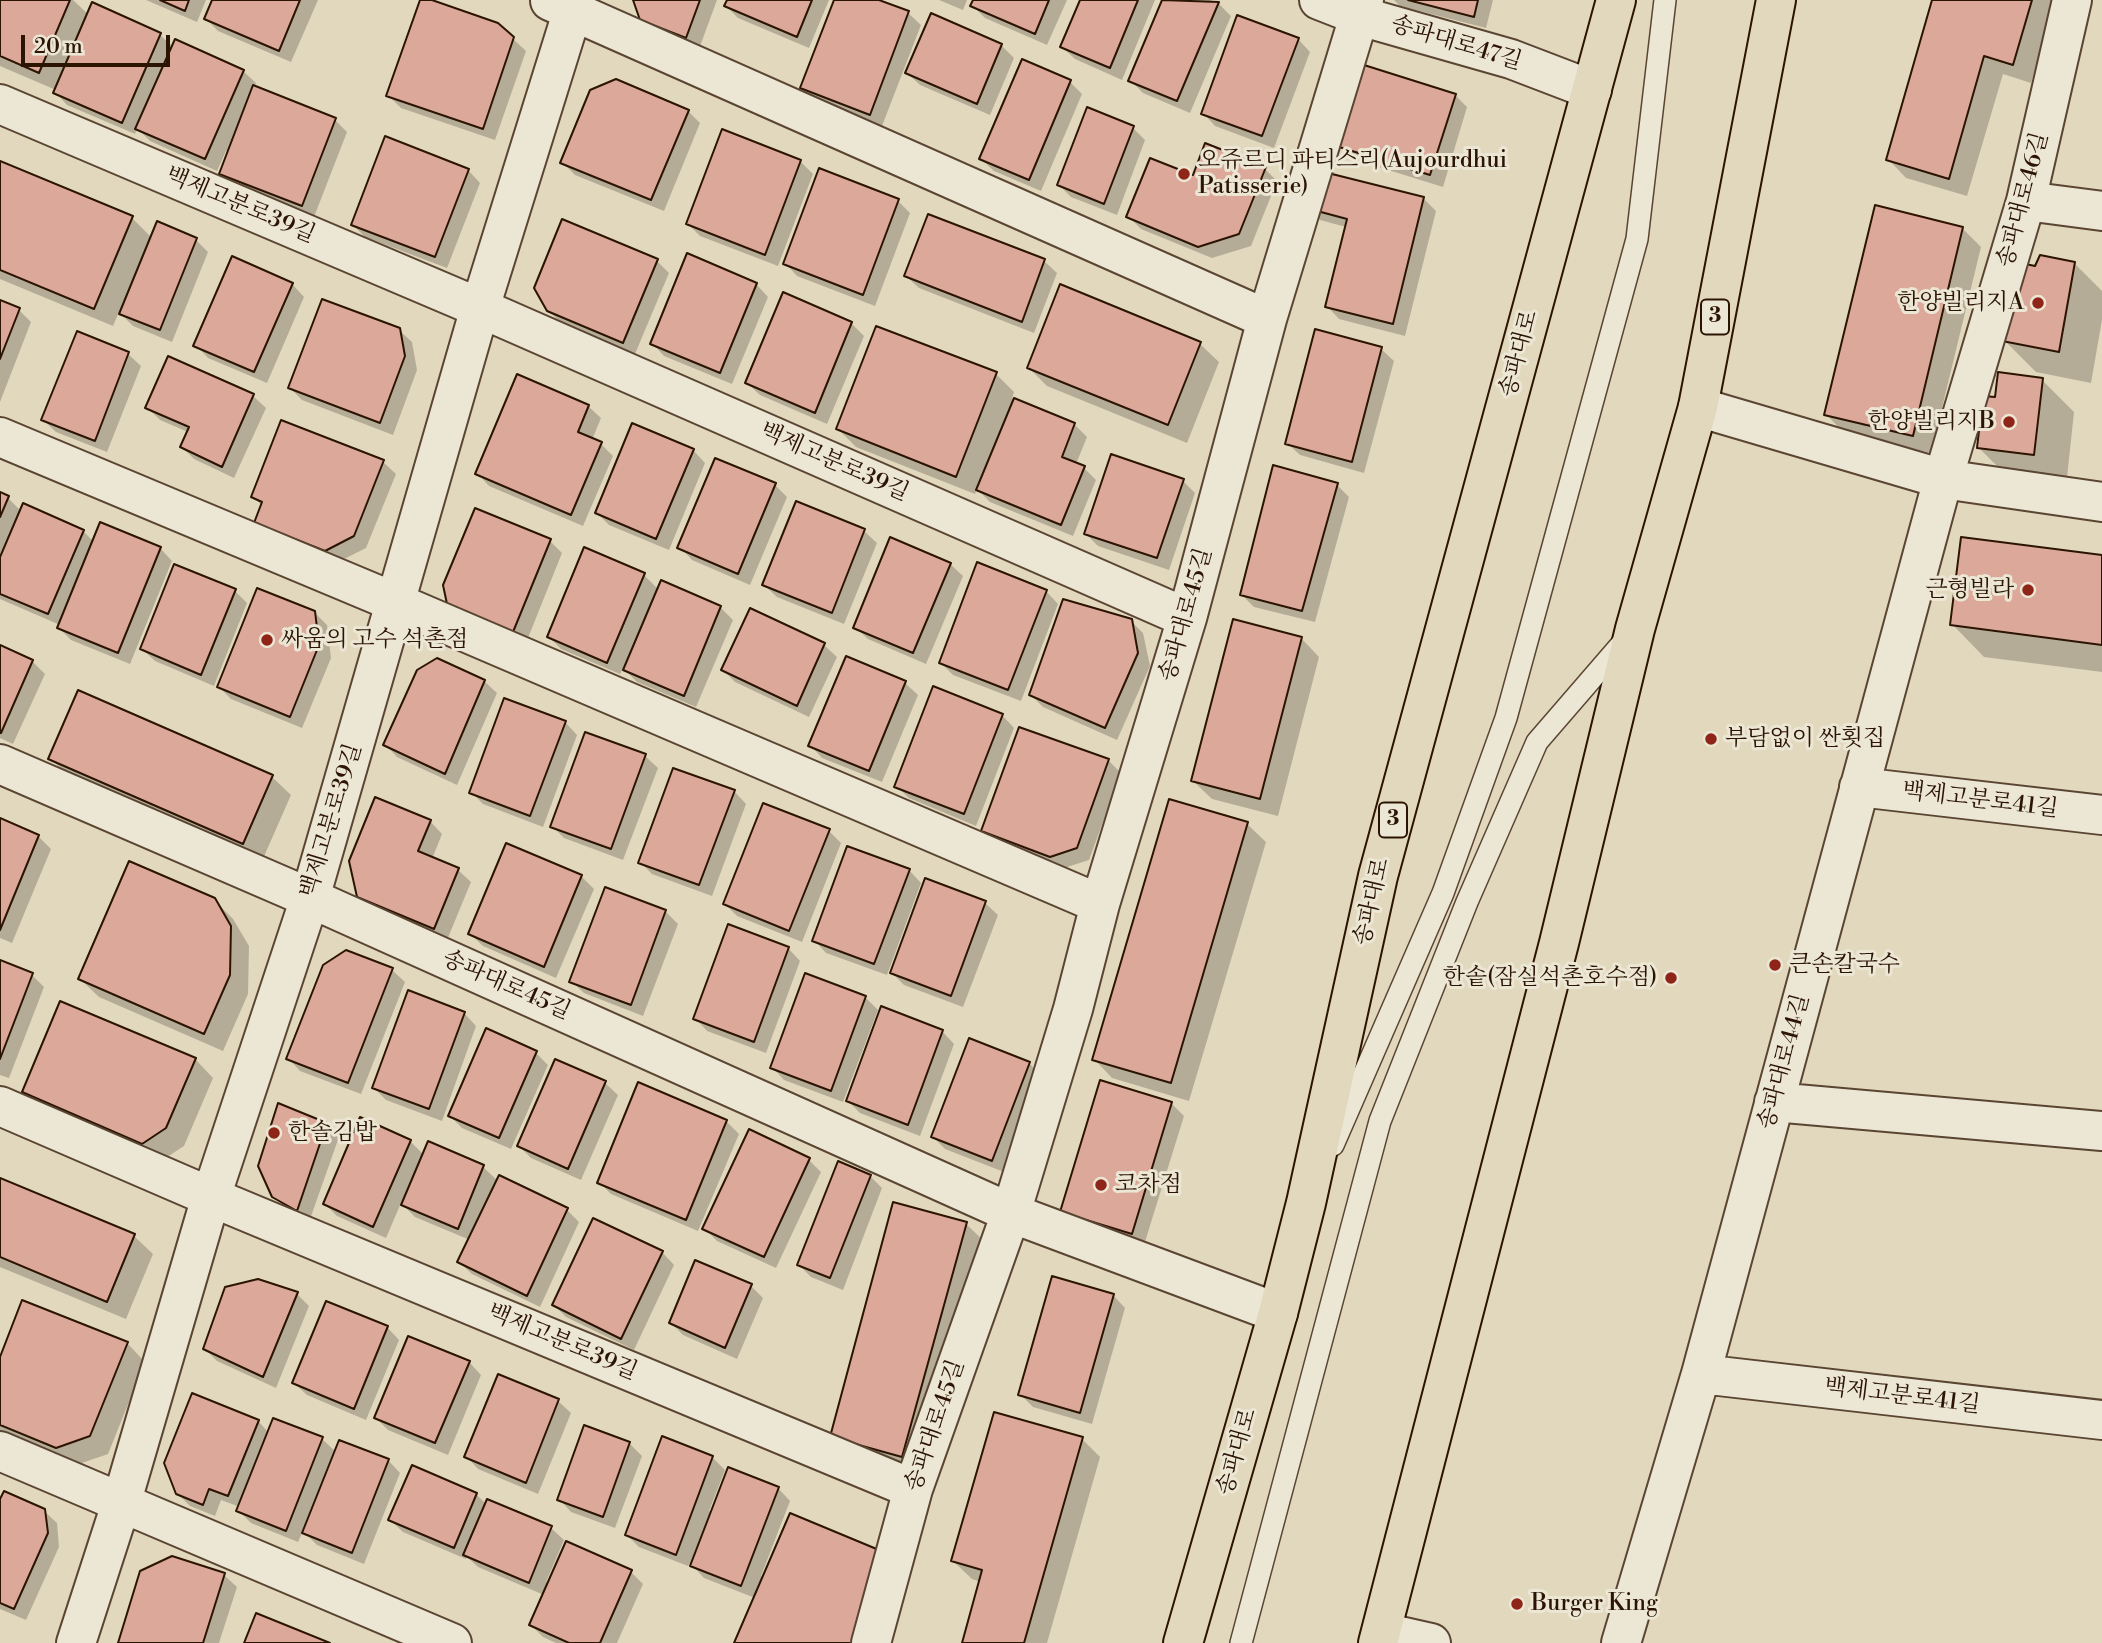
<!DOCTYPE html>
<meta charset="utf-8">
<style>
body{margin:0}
#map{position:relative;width:2102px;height:1643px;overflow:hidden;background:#e2d8bd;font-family:"Libre Bodoni",serif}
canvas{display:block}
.scale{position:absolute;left:21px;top:35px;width:149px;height:32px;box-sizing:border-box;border:4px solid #2c1403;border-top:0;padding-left:9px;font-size:21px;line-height:24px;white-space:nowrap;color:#2c1403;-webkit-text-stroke:5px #ece6d4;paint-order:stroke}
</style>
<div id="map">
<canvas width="2102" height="1643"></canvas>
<div class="scale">20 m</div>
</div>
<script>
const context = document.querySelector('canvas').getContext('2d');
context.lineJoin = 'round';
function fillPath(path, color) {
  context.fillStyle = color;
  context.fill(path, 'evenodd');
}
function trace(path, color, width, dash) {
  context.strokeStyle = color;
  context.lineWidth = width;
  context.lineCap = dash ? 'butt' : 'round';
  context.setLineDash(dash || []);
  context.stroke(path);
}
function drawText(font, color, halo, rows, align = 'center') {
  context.font = font + ' "Libre Bodoni","Noto Serif KR",serif';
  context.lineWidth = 6;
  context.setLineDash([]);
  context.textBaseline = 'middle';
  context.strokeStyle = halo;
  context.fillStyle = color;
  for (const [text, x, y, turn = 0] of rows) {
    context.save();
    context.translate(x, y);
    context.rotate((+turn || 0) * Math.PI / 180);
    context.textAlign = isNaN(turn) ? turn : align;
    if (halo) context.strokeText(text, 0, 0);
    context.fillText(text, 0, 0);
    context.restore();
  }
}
fillPath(new Path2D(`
 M0,0H73L89,15L93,4L160,35L173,47L243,71L256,83L254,87L335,120L347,132L314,217L233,186L221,173L229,153L226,151L217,171L150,141L137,128L135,134L67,105L55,92L56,90L0,66Z
 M146,0H206L197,22Z
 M214,0H318L291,62L218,31L206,19Z
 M422,0H426L513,39L526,51L495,140L401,108L388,95Z
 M634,0H717L699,49L654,32L641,19Z
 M728,0H829L809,48L738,18L726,6Z
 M836,0H874L908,13L921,25L882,126L815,100L802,88Z
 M939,0H967L963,10Z
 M975,0H1067L1047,45L985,18L972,5Z
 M1082,0H1155L1122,80L1075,59L1062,47Z
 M1164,0H1210L1218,3L1231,16L1190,113L1143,93L1130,80Z
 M1394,0H1493L1486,28L1400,6Z
 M1934,0H2055L2031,83L2003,74L1967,196L1906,178L1888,159Z
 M1298,39L1310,52L1274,148L1215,126L1203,113Z
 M1001,45L1014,58L990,115L920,85L907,73Z
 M1070,82L1082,94L1041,191L994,171L981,159Z
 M1455,95L1467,107L1443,187L1353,159L1341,146Z
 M688,111L700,123L664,211L575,175L562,162Z
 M1133,128L1145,140L1117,215L1071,197L1059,185Z
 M800,161L813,174L778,266L700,236L688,224Z
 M0,163L132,218L152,238L196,240L208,252L172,342L133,326L119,312L113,326L0,279Z
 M1265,169L1277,181L1251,246L1212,258L1141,229L1128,216L1194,177Z
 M468,170L480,183L447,268L365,237L353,225Z
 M1317,172L1424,199L1436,211L1405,336L1339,319L1327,306L1346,227L1320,220L1308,207Z
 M898,201L910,213L875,306L797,276L785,263Z
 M1962,228L1981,247L1931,453L1844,433L1826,414Z
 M657,261L669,273L635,354L561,323L548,310Z
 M1044,261L1057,273L1034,333L919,288L906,276Z
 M2074,263L2102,291V320L2091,383L2036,372L2004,340L2036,268Z
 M292,284L304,297L267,383L208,358L196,345Z
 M756,284L768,297L732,384L664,356L652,343Z
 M0,302L19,310L31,322L0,402Z
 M851,323L864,336L827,424L760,395L747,383Z
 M399,330L412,342L417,370L393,435L302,400L290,388Z
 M78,333L128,354L141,366L107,452L56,432L43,420Z
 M1200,344L1219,362L1187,443L1047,386L1029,368Z
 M1381,349L1394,361L1364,473L1300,455L1287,443Z
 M169,358L253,396L266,408L234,478L194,459L182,447L188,432L160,420L147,407Z
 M996,374L1014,392L1012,399L1074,424L1087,437L1076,464L1084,468L1096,480L1073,536L990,502L977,489L975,494L856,447L838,429Z
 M2042,380L2074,412L2066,487L2011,480L1979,448L1996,398Z
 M588,406L601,418L592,440L601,444L613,456L583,526L489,486L477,473Z
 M693,450L705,463L669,550L609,525L597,513Z
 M383,462L396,474L366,548L338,562L269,535L262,506L253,496Z
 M1183,481L1195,493L1169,570L1098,546L1086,534Z
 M775,485L787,497L750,585L692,560L680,547Z
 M1337,485L1349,497L1315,622L1254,607L1242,595Z
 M0,494L8,498L21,511L83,531L94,542L160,548L172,561L130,664L71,640L59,628L60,625L0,599Z
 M797,504L864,531L877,543L844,624L777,597L764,585Z
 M550,541L562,553L526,643L461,616Z
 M2102,557V672L1984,657L1952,624Z
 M950,564L963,576L926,664L868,639L855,627Z
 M644,575L659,590L720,607L733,620L696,707L637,682L623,668L620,674L561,649L549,637Z
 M235,591L247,603L214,686L155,661L142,649Z
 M1046,591L1058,604L1021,701L953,675L941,663Z
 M750,610L824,645L837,657L809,717L735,682L723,670Z
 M314,612L327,625L331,658L302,728L231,699L219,687Z
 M1131,621L1143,633L1150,666L1117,740L1043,707L1031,695Z
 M1301,638L1319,657L1278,816L1212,799L1193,781Z
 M0,647L32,661L45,674L13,744L0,738Z
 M847,658L905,683L918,695L882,782L822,758L810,745Z
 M484,681L497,693L457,785L397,757L385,744Z
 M79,692L272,777L291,795L262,861L69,777L50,758Z
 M1002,715L1014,728L976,826L909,798L896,786Z
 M565,722L577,735L543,827L483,804L471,792Z
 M645,756L658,768L623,860L564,838L552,826Z
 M1108,760L1121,773L1089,860L1064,868L995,843L983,831Z
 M734,791L746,804L712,896L652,874L640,862Z
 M0,820L38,836L51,849L12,943L0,938Z
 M430,821L442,834L432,859L458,870L471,882L447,940L372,909L359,896Z
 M1247,824L1266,842L1189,1101L1112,1078L1094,1059Z
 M829,831L841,843L802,942L737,916L725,904Z
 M909,870L921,883L887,975L826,953L814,940Z
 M581,876L594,889L556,978L483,946L470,934Z
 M214,900L233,919L249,946L248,994L223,1051L99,997L80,979Z
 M985,903L998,915L963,1007L904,985L892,973Z
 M665,911L678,924L643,1016L584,993L571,981Z
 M788,948L800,961L766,1053L707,1031L695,1018Z
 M346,952L392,970L405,982L361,1094L300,1071L288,1058Z
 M0,962L32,975L44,987L9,1078L0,1075Z
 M865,997L878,1010L843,1102L784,1080L772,1067Z
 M464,1013L476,1026L442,1121L386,1100L374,1088Z
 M942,1031L954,1044L920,1136L860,1113L848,1101Z
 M536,1053L548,1065L511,1149L462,1128L450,1116Z
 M195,1059L213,1078L184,1146L161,1161L42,1110L24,1092Z
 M1029,1063L1041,1076L1004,1172L945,1149L933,1137Z
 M1101,1082L1171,1103L1184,1116L1144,1245L1075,1224Z
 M605,1083L618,1095L581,1180L531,1158L519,1146Z
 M639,1085L726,1121L739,1134L698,1231L611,1194L599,1182Z
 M326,1125L339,1137L309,1222L286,1209L273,1196Z
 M410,1141L424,1155L429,1144L483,1167L498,1181L567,1210L579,1222L540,1307L472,1274L459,1262L470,1240L415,1217L401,1203L386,1238L337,1216L325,1204Z
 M809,1160L821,1172L776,1268L717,1241L704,1228Z
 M870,1176L882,1188L843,1290L811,1277L799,1265Z
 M0,1179L134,1236L153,1254L126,1319L0,1267Z
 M966,1224L985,1242L921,1475L831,1437Z
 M662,1252L674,1265L634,1350L566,1317L554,1305Z
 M751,1286L763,1298L737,1359L683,1335L671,1323Z
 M297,1294L309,1306L276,1388L217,1361L205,1349Z
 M1113,1295L1125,1308L1092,1424L1033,1407L1020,1394Z
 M387,1327L399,1340L366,1420L307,1395L294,1383Z
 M127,1343L145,1362L108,1454L76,1465L0,1435V1362Z
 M469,1362L481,1375L448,1455L388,1430L376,1418Z
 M558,1401L571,1413L538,1494L478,1469L466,1456Z
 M258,1421L269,1433L322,1439L336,1452L388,1460L400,1473L364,1564L317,1545L303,1531L298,1542L251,1523L238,1510L240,1507L221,1500L215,1516L190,1506L177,1493Z
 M1082,1439L1100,1457L1047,1643H964L981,1582L972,1579L953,1561Z
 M629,1443L642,1456L615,1528L571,1512L559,1499Z
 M712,1457L725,1470L709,1511L712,1512L778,1488L790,1501L761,1576L875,1643H736L755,1598L704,1578L690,1563L688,1566L639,1547L627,1535Z
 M476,1494L487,1505L488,1502L551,1528L564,1540L546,1582L631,1572L643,1584L617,1643H556L543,1637L531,1625L544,1595L478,1567L467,1557L466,1559L403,1532L390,1520Z
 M0,1503L44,1511L57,1523L59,1547L26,1620L0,1609Z
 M224,1575L237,1587L219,1643H119Z`), '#0003');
const building = new Path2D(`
 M0,0H70L39,73L0,56Z
 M160,0H189L185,11Z
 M212,0H300L279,51L204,19Z
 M420,0H432L498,23L514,37L483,129L386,96Z
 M633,0H700L686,38L640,20Z
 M727,0H812L797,37L724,6Z
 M834,0H879L909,11L870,115L800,88Z
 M973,0H1049L1035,34L970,6Z
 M1080,0H1138L1110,68L1060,47Z
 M1162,0L1219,2L1177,101L1128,81Z
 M1408,0H1478L1474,17Z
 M1932,0H2032L2013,65L1984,56L1949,179L1886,160Z
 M92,2L161,33L122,123L53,93Z
 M931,13L1002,44L977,104L905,73Z
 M1237,15L1299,38L1262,136L1201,114Z
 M175,39L244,70L205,159L135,129Z
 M1022,59L1071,80L1029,180L979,159Z
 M1364,65L1456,94L1430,175L1339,147Z
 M616,79L689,110L651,200L560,163L590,90Z
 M253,85L336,118L302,206L219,174Z
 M1087,107L1134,126L1104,204L1057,185Z
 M722,129L801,160L765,255L686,224Z
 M385,136L469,169L435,257L351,225Z
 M1205,143L1266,167L1239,234L1198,247L1126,217L1150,158L1193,175Z
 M0,161L133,216L94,309L0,270Z
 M819,168L899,199L863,295L783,264Z
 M1316,170L1424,197L1393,324L1325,307L1347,219L1306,208Z
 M1875,205L1963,227L1913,436L1824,415Z
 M928,214L1045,259L1022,322L904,276Z
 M562,219L658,259L623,343L547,311L534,288Z
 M157,221L197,238L160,330L119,314Z
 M687,253L757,283L720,373L650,344Z
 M2040,255L2075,262L2059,352L2002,341L2016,262L2035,266Z
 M232,256L293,283L254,372L193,346Z
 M1060,284L1201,342L1168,425L1027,368Z
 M783,292L852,322L815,413L745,383Z
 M322,299L400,328L405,356L380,423L288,388Z
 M0,300L20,308L0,359Z
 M876,326L997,372L956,477L836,429Z
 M1315,329L1382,347L1352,462L1285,444Z
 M77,331L129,352L95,441L41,420Z
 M168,356L254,394L222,467L180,447L189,427L145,408Z
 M1998,372L2043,378L2034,455L1977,448L1983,396L1995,397Z
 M517,374L589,405L578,432L602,442L571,515L475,474Z
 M1014,398L1075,423L1062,457L1085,466L1061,525L976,490Z
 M281,420L384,460L354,536L325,551L254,523L262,502L251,497Z
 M632,423L694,449L656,539L595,513Z
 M1111,454L1184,479L1157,558L1084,534Z
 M715,458L776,483L738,574L677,548Z
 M1273,465L1338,483L1302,611L1240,595Z
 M0,492L9,496L0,517Z
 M796,501L865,529L832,613L762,585Z
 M23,503L84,530L48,614L0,594V557Z
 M475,508L551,539L513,632L447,604L443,585Z
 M100,522L161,547L118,653L57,628Z
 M890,537L951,563L913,653L853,628Z
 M1961,537L2102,555V645L1950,625Z
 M584,547L645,573L607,663L547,637Z
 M977,562L1047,590L1008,690L939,663Z
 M174,564L236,589L201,675L140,649Z
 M661,580L721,606L684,696L623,670Z
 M257,588L315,611L319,645L290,717L217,687Z
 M1063,599L1132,619L1138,653L1105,728L1029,695Z
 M750,608L825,643L797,706L721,670Z
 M1233,619L1302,637L1260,799L1191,781Z
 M0,645L33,660L1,733H0Z
 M846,656L906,681L869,771L808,746Z
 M437,658L485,680L445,774L383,745L417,670Z
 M933,686L1003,714L964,814L894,787Z
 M78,690L273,775L243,844L48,759Z
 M504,698L566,721L530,816L469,793Z
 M1019,727L1109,759L1077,848L1050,857L981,831Z
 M585,732L646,754L611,849L550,827Z
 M673,768L735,790L699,885L638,863Z
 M375,797L431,820L418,851L459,868L434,929L357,897L349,861Z
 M1169,799L1248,822L1171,1083L1092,1060Z
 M763,803L830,829L789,931L723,904Z
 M0,818L39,835L0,930Z
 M506,843L582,875L544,967L468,934Z
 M847,846L910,869L874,964L812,941Z
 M129,861L215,898L231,926L230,975L204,1034L78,979Z
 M925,878L986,901L951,996L890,973Z
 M605,887L666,910L631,1005L569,982Z
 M728,924L789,947L754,1042L693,1019Z
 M346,950L393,968L348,1083L286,1059L323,965Z
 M0,960L33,973L0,1059Z
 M805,973L866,996L831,1091L770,1068Z
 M408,990L465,1012L429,1109L372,1088Z
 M60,1001L196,1058L166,1128L142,1144L22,1092Z
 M881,1006L943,1030L908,1125L846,1101Z
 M486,1028L537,1051L499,1138L448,1116Z
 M969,1038L1030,1062L992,1161L931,1137Z
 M555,1059L606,1081L568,1169L517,1146Z
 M1100,1080L1172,1102L1132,1234L1060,1212Z
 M638,1082L727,1120L686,1220L597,1183Z
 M278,1103L327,1123L297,1211L272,1197L258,1166Z
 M360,1117L411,1140L373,1227L323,1204Z
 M749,1129L810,1158L764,1257L702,1229Z
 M428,1141L484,1165L458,1229L401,1205Z
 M838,1161L871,1175L830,1278L797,1265Z
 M499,1175L568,1208L527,1296L457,1262Z
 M0,1178L135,1234L107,1302L0,1257Z
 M893,1202L967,1222L902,1457L830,1437Z
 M593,1218L663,1251L621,1339L552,1305Z
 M695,1260L752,1284L725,1348L669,1323Z
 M1052,1276L1114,1294L1080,1413L1018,1395Z
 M258,1279L298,1292L263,1377L203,1349L225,1287Z
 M22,1300L128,1342L90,1436L56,1448L0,1425V1357Z
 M326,1301L388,1326L354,1409L292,1383Z
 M408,1336L470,1361L435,1443L374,1418Z
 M498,1374L559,1399L526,1483L464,1457Z
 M192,1393L259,1420L228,1496L209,1489L203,1505L176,1494L164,1463Z
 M994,1412L1083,1437L1024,1643H962L982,1570L951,1561Z
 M273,1418L323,1437L286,1531L236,1511Z
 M584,1425L630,1442L603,1517L557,1500Z
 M662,1436L713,1456L676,1555L625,1535Z
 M339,1440L389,1459L352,1553L302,1533Z
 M412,1465L477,1493L454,1548L388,1520Z
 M728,1467L779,1487L741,1586L690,1566Z
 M4,1491L45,1509L48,1533L14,1609L0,1603V1499Z
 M487,1499L552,1526L529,1583L463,1555Z
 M790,1513L879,1550L852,1643H734Z
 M566,1541L632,1570L600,1643H569L529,1625Z
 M172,1556L225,1573L203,1643H118L140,1571Z
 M256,1613L330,1643H244Z`);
fillPath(building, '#dba89a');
trace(building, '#2c1403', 2);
const service = new Path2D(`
 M1333,1145L1443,893L1506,718L1637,239L1665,0
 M1241,1643L1380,1121L1467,902L1537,742L1626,639`);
const minor = new Path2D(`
 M1319,0L1360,16L1511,59L1592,90
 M550,1L1267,319
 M0,104L480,308L1187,618
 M2026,201L2102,211
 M1698,407L1943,479L2102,502
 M0,437L397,603L1100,904
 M0,764L310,898L1011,1213L1278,1313
 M1859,787L2102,815
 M1774,1102L2102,1131
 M0,1106L211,1197L913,1489
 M1701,1374L2102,1420
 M0,1451L452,1643
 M1382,1632L1431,1643
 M76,1643L121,1504L211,1197L310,898L480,308L576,0
 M871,1643L913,1489L1011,1213L1073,1009L1100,904L1187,618L1267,319L1364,0
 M1621,1643L1701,1374L1943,479L2026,201L2072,0`);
const primary = new Path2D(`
 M1183,1643L1278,1313L1306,1203L1378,876L1616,0
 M1378,1643L1559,943L1635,629L1698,407L1776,0`);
trace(service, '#5a4532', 24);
trace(minor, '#5a4532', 42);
trace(primary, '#2c1403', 42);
trace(service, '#ece6d4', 21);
trace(minor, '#ece6d4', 38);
trace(primary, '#e2d8bd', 38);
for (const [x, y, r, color] of [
 [1184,174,7,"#8f2418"],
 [2038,303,7,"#8f2418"],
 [2009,422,7,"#8f2418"],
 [2028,590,7,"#8f2418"],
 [267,640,7,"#8f2418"],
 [1711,739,7,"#8f2418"],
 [1775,965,7,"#8f2418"],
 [1671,978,7,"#8f2418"],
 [274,1133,7,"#8f2418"],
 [1101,1185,7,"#8f2418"],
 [1517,1604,7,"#8f2418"]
]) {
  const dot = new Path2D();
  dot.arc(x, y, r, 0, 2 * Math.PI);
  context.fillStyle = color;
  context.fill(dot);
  trace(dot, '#ece6d4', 2.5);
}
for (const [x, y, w] of [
 [1715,317,28],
 [1393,820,28]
]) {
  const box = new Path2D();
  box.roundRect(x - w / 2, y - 17.5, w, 35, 5);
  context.fillStyle = '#ece6d4';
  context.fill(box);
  trace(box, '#2c1403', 2);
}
drawText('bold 21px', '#2c1403', null, [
 ["3",1715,317],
 ["3",1393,820]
]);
drawText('23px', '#2c1403', '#ece6d4', [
 ["송파대로47길",1456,44,17],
 ["송파대로46길",2024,200,-75],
 ["백제고분로39길",240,206,23],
 ["송파대로",1520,354,-75],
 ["백제고분로39길",834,463,24],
 ["송파대로45길",1187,615,-74],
 ["백제고분로41길",1980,801,7],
 ["백제고분로39길",332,821,-73],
 ["송파대로",1373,902,-77],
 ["송파대로45길",506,986,24],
 ["송파대로44길",1785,1062,-75],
 ["백제고분로39길",562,1343,23],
 ["백제고분로41길",1902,1397,7],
 ["송파대로45길",936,1426,-71],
 ["송파대로",1238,1452,-74]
]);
drawText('23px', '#2c1403', '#ece6d4', [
 ["오쥬르디 파티스리(Aujourdhui",1198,161],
 ["Patisserie)",1198,187],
 ["한양빌리지A",2024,303,"right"],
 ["한양빌리지B",1995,422,"right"],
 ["근형빌라",2014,590,"right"],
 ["싸움의 고수 석촌점",281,640],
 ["부담없이 싼횟집",1725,739],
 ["큰손칼국수",1789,965],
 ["한솥(잠실석촌호수점)",1657,978,"right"],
 ["한솔김밥",288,1133],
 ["코차점",1115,1185],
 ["Burger King",1531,1604]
], 'left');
</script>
